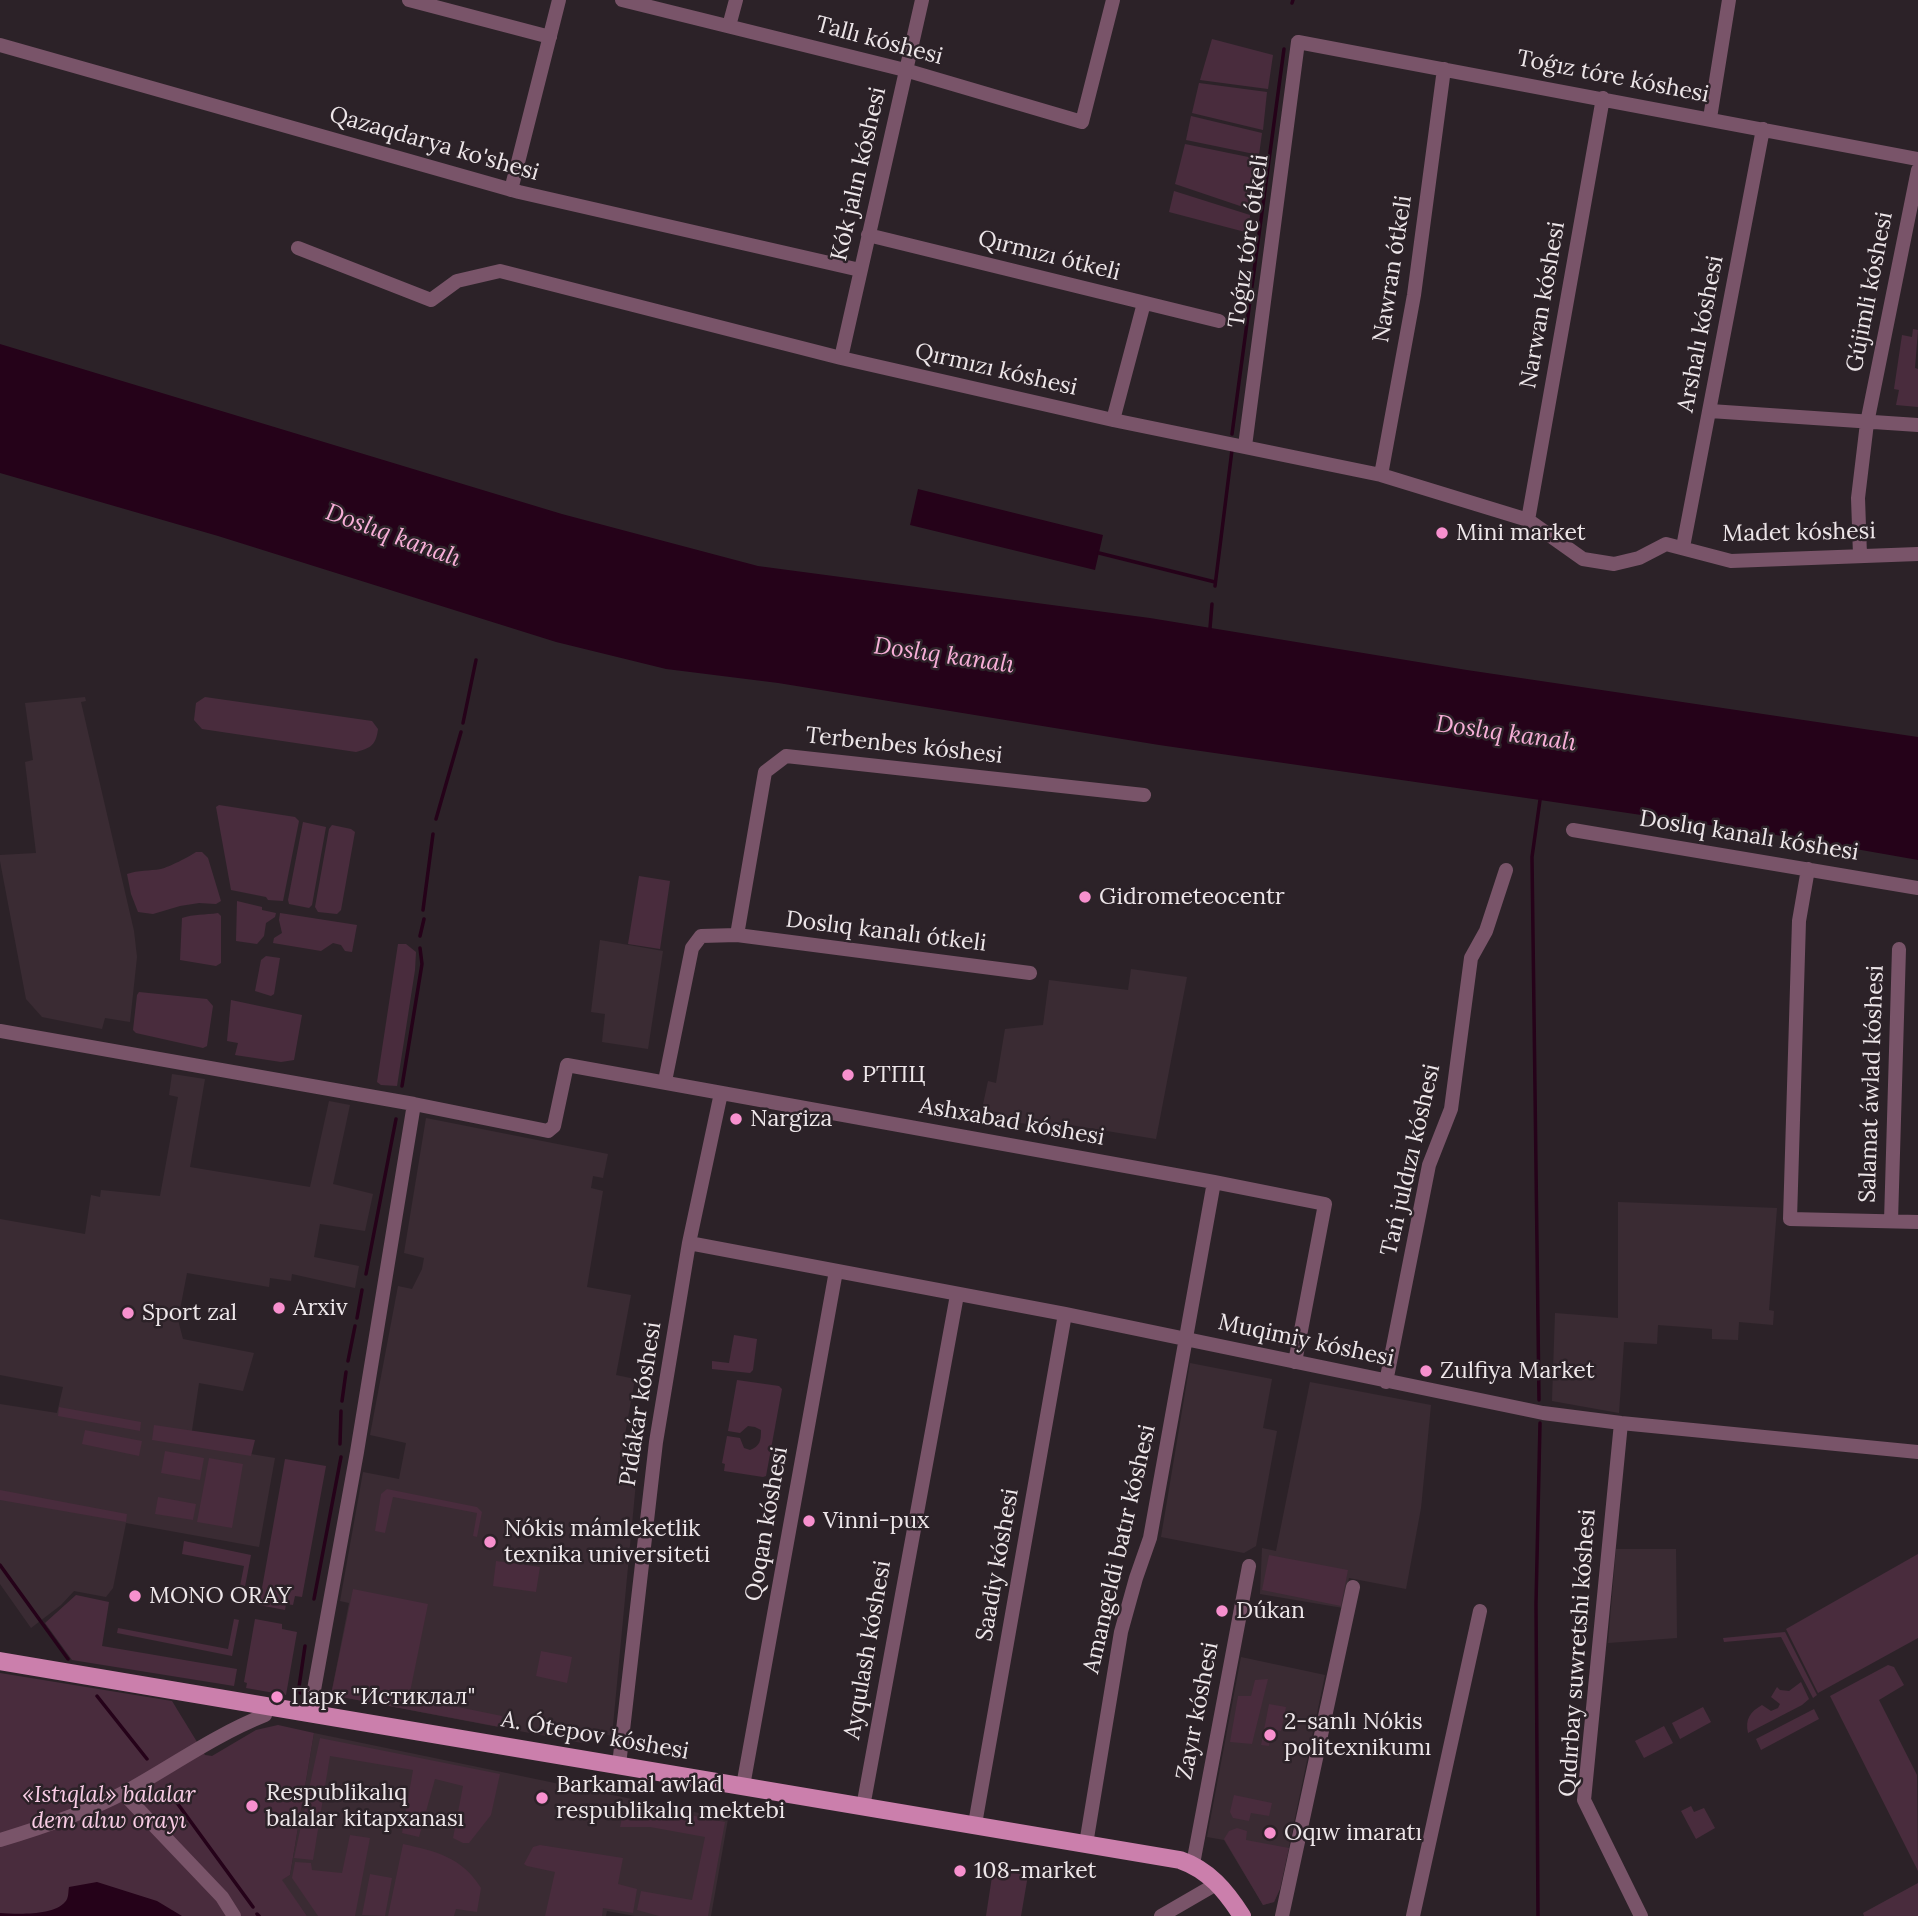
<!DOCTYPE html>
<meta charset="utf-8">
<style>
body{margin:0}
canvas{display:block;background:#2c2228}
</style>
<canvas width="1918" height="1916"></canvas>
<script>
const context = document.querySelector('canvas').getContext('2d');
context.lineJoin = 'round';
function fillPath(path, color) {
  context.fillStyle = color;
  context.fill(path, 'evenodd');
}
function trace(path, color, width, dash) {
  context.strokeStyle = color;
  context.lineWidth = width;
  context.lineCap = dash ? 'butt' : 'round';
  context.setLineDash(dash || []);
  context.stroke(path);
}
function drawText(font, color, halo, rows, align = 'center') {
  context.font = font + ' Lora,serif';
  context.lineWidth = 5;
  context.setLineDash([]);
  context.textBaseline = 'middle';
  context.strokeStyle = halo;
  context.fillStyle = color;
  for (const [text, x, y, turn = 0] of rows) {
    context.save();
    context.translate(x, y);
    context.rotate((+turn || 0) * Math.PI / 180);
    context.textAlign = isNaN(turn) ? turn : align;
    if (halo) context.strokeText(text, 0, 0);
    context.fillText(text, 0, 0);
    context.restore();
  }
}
fillPath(new Path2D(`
 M85,697L86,701L81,702L134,931L137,957L130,1022L105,1018L102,1029L42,1017L26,999L0,861V855L36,853L25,762L33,760L25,703Z
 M600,940L663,951L648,1049L602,1042L605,1014L591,1012Z
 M1131,969L1187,977L1156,1139L1064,1124L1063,1129L999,1120L1000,1113L982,1109L988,1081L996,1083L1005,1029L1043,1025L1049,980L1128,990Z
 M172,1074L205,1079L190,1167L310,1187L329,1101L350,1105L333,1184L373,1194L365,1231L320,1224L314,1257L359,1266L355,1288L292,1274L291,1281L270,1278L269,1287L187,1273L178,1320L183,1339L254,1353L243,1391L199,1383L190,1444L275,1458L259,1547L126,1523L113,1588L106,1597L74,1591L61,1605L31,1628L0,1584V1404L57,1413L63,1387L0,1375V1219L85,1234L91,1195L100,1197L101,1190L160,1196L178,1097L169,1095Z
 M426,1118L608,1154L603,1178L593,1176L591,1188L603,1191L587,1287L631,1295L616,1375L635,1379L617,1478L636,1482L612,1736L586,1730L582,1743L331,1695L349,1603L340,1601L363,1472L399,1479L406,1443L370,1435L398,1286L412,1289L422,1269L424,1258L404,1253Z
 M1618,1202L1777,1208L1769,1310L1774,1311L1773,1325L1739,1322L1738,1340L1712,1339V1329L1658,1325L1657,1344L1624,1342L1619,1413L1552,1401L1555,1313L1618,1318Z
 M1190,1363L1272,1379L1263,1428L1277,1431L1256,1546L1244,1553L1161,1537Z
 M1310,1382L1431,1405L1421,1508L1406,1589L1349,1578L1343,1608L1260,1594L1262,1548L1276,1551Z
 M1616,1549H1676L1677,1638L1608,1643Z
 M1241,1657L1325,1675L1280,1889L1274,1902L1263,1905L1224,1840L1207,1837Z
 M314,1733L728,1819L711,1916H635L607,1911L606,1916H307L281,1880L290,1875Z`), '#3a2b33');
fillPath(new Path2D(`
 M1212,39L1273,55L1268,89L1200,80Z
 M1199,83L1267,92L1263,130L1192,113Z
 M1191,116L1262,133L1259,155L1186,140Z
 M1185,144L1258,159L1252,210L1175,184Z
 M1174,191L1250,215L1249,233L1169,212Z
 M1913,329L1918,330L1915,368L1918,369V407L1896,405L1899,390L1894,389L1902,335L1912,337Z
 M205,697L372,721L378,729C376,745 371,748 356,752L202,729L194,720L196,703Z
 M219,805L295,817L299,821L283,901L268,900L266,897L231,890L216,807Z
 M303,822L326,827L312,905L309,908L289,904L288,900Z
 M332,825L351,829L355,832L341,910L337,914L318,912L315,907L329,829Z
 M196,852H202L208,858L221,901L216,904L199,903L180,906L153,914L138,912L131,894L127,874C139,870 149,871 161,869C169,867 189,857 196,852Z
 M639,876L670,881L660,949L628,944Z
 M237,901L262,907V910L276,913L275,917L266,923L264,936L257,944L236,941Z
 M218,913L221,916V963L216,966L180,960L182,918C194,914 205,915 218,913Z
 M280,913L357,925L352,952L345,951L341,945L333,943L321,951L273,943L274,938L282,933L279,920Z
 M398,944H406L416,952L415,970L397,1086L381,1085L377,1082Z
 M266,956L280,958L274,994L271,996L255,991L261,960Z
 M139,992L207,999L213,1006L207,1046L203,1048L136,1033L133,1030L137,995Z
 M231,1000L302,1015L294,1060L281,1062L235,1055L238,1043L227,1041Z
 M734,1335L757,1339L753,1370L750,1373L712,1369V1361L729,1363Z
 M737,1380L779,1386L782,1389L766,1476L763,1477L724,1471L725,1464L722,1463L727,1436L740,1438L744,1448L750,1450C760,1446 761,1441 761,1430L755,1427L748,1426L740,1433L728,1431Z
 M59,1407L141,1422L140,1431L58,1416Z
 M154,1425L255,1440L251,1456L152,1440Z
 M85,1430L142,1441L139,1456L82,1444Z
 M165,1451L204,1458L200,1480L161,1473Z
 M209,1458L243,1464L232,1528L197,1522Z
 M285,1459L326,1466L302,1597L295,1596L293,1605L286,1604L285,1610L259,1605Z
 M387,1489L477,1507L482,1512L477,1537L473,1536L477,1513L393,1497L385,1533L375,1531L381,1494Z
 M0,1490L127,1514L126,1522L0,1500Z
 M158,1497L196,1504L193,1520L155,1514Z
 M184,1541L251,1555L244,1592L239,1591L244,1566L182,1554Z
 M1918,1554V1638L1818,1693L1786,1629Z
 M1269,1555L1348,1570L1341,1606L1262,1590Z
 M496,1561L540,1567L536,1592L493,1586Z
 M353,1589L428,1604L409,1697L502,1716L500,1727L331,1695Z
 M76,1595L109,1602L102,1646L237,1669L234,1686L72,1660L45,1623Z
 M234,1619L239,1620L232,1656L117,1633L118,1628L228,1649Z
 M255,1619L282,1624V1629L297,1632L286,1695L246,1688L247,1683L244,1682Z
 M1785,1632L1817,1695L1813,1698L1781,1637L1724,1642L1723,1638Z
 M541,1651L572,1657L567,1683L536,1676Z
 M1888,1665L1894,1667L1904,1685L1879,1700L1917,1775L1918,1871L1830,1696Z
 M0,1673L172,1701L205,1755L212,1756L256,1730L278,1725L314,1733L290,1875L282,1880L307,1916H0Z
 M1268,1679L1252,1744L1230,1742L1238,1696H1251L1255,1680Z
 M1801,1682L1809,1699L1802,1705L1748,1733C1745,1719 1750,1712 1762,1705L1771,1711L1778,1708L1780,1704L1771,1697L1777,1687L1780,1690L1789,1691Z
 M1269,1704L1286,1707L1281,1731L1272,1729L1269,1746L1261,1745Z
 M1703,1707L1711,1722L1680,1739L1672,1723Z
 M1814,1709L1819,1719L1761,1750L1756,1739Z
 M1664,1726L1673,1743L1644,1758L1635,1741Z
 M320,1738L500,1774L491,1815L469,1843H463L453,1838L463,1786L435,1779L419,1837L402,1833L413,1770L330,1756L313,1860L294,1858Z
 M1234,1795L1272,1803L1269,1816L1251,1813L1249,1821L1233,1818L1230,1812Z
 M640,1805L725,1822L708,1916H659L637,1910L641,1891L692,1900L705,1837L650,1827H620L623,1813L637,1817Z
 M1691,1806L1694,1812L1704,1808L1715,1828L1696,1839L1681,1811Z
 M1237,1828L1247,1831L1246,1840L1289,1848L1280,1889L1274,1902L1263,1905L1224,1839L1229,1831Z
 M350,1835L370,1838L355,1916H318L292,1878L295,1862L311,1863L312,1870L342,1873Z
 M403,1844C435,1851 462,1857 481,1888L477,1912L456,1909L454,1916H388Z
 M540,1845L623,1858L618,1884L637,1889L633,1913L603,1908L602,1916H545L555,1872L527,1866L524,1864L533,1847Z
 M993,1870L1028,1875L1021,1916H986Z
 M370,1874L392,1878L385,1916L362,1915Z
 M1918,1883V1916H1864L1863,1913Z`), '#492c3d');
fillPath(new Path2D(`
 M0,344L562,514L758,566L1150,618L1467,670L1918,737V860L1776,835L1540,800L1159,745L778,683L666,669L556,642L218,536L0,473Z
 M918,489L1103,535L1095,570L910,525Z
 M97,1882L157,1901L182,1916H0V1913C17,1914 53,1916 65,1902C69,1898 68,1892 69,1887Z`), '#250219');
trace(new Path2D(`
 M1292,3L1293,0
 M1232,434L1284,49
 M1099,553L1215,582
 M1215,586L1232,450
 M1210,628L1212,604
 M463,723L476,660
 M436,819L461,732
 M423,910L433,834
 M420,936L424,919
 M402,1086L422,964L420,948
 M366,1274L396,1119
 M357,1318L362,1290
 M348,1361L355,1326
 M1539,1400L1532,857L1540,800
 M342,1401L346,1372
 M340,1444L341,1411
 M0,1565L68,1659
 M314,1599L341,1457
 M300,1693L299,1687L305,1646
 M97,1696L147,1759
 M172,1796L253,1907
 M257,1914L259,1916
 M1538,1916L1536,1604L1540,1423`), '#250219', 3.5);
trace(new Path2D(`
 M409,0L550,37
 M622,0L905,70L1082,122L1113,0
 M729,26L736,0
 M0,45L519,192L860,270
 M1710,118L1729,0
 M511,190L559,0
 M868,235L1219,321
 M298,248L431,300L457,281L500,271L841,358L1113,420L1381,475L1528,520L1583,559L1614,564L1639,558L1666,544L1731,561L1918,554
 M841,358L922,0
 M1710,411L1918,425
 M1113,420L1144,303
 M1245,446L1298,42L1918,159
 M1381,475L1414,295L1444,69
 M1528,520L1603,98
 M1683,547L1763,129
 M1860,555L1858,498L1867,423L1918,170
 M1573,830L1918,888
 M1808,869L1799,921L1790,1219L1918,1222
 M737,935L1030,973
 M0,1031L414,1104L548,1131L554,1126L567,1065L1214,1182L1325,1204L1295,1362
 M665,1081L692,948L701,936L737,935L765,772L786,756L1144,795
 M1891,1221L1899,949
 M689,1243L1065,1314L1543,1413L1621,1423L1918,1452
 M1386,1382L1429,1165L1451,1109L1471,958L1486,931L1506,870
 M1621,1423L1584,1800L1641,1916
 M310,1712L357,1452L414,1104
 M619,1765L656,1442L689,1243L721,1093
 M743,1786L836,1271
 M123,1793L222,1897L234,1916
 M863,1807L957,1295
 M975,1824L1065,1314
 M0,1840C40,1828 88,1812 125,1792C172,1766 215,1735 265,1715
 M1086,1844L1121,1632L1136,1578L1150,1538L1214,1182
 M1193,1864L1249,1566
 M1161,1916L1218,1883
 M1282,1916L1353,1587
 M1413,1916L1480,1611`), '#795469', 14);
trace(new Path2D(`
 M0,1661L1180,1860C1209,1870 1226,1891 1242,1916`), '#cb7fac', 18);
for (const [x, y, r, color] of [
 [1442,533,7,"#f790ce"],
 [1085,897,7,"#f790ce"],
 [848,1075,7,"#f790ce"],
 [736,1119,7,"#f790ce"],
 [279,1308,7,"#f790ce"],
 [128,1313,7,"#f790ce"],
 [1426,1371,7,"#f790ce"],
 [809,1521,7,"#f790ce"],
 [490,1542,7,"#f790ce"],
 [135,1596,7,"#f790ce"],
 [1222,1611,7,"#f790ce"],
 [277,1697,7,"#f790ce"],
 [1270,1735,7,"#f790ce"],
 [542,1798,7,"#f790ce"],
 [252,1806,7,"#f790ce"],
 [1270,1833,7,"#f790ce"],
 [960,1871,7,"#f790ce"]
]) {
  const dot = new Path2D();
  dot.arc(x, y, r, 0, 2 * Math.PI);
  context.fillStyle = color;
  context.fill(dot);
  trace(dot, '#2c2228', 2.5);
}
drawText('23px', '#ede6e9', '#2c2228', [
 ["Tallı kóshesi",879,41,15],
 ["Toǵız tóre kóshesi",1613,77,11],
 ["Qazaqdarya ko'shesi",434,144,16],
 ["Kók jalın kóshesi",859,174,-77],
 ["Toǵız tóre ótkeli",1249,241,-82],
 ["Qırmızı ótkeli",1049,256,14],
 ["Nawran ótkeli",1393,269,-81],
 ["Gújimli kóshesi",1870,292,-79],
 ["Narwan kóshesi",1543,305,-80],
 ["Arshalı kóshesi",1701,334,-79],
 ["Qırmızı kóshesi",996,370,13],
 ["Madet kóshesi",1799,533,-1],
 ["Terbenbes kóshesi",904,746,6],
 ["Doslıq kanalı kóshesi",1749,836,9],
 ["Doslıq kanalı ótkeli",886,932,7],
 ["Salamat áwlad kóshesi",1872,1084,-88],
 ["Ashxabad kóshesi",1012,1122,10],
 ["Tań juldızı kóshesi",1411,1160,-77],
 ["Muqimiy kóshesi",1306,1341,12],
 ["Pidákár kóshesi",641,1404,-81],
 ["Qoqan kóshesi",767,1524,-80],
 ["Amangeldi batır kóshesi",1120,1549,-77],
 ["Saadiy kóshesi",998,1565,-80],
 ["Ayqulash kóshesi",868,1650,-80],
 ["Qıdırbay suwretshi kóshesi",1578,1653,-86],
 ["Zayır kóshesi",1198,1711,-79],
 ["A. Ótepov kóshesi",595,1736,10]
]);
drawText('23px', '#ede6e9', '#2c2228', [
 ["Mini market",1456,533],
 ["Gidrometeocentr",1099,897],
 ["РТПЦ",862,1075],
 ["Nargiza",750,1119],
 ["Arxiv",293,1308],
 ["Sport zal",142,1313],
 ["Zulfiya Market",1440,1371],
 ["Vinni-pux",823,1521],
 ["Nókis mámleketlik",504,1529],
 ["texnika universiteti",504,1555],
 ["MONO ORAY",149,1596],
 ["Dúkan",1236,1611],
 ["Парк \"Истиклал\"",291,1697],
 ["2-sanlı Nókis",1284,1722],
 ["politexnikumı",1284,1748],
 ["Barkamal awlad",556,1785],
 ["respublikalıq mektebi",556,1811],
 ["Respublikalıq",266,1793],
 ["balalar kitapxanası",266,1819],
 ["Oqıw imaratı",1284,1833],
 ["108-market",974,1871]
], 'left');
drawText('italic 23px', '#f8cbe4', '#2c2228', [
 ["«Istıqlal» balalar",109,1795],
 ["dem alıw orayı",109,1821]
]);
drawText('italic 24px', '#f8afd8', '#2c2228', [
 ["Doslıq kanalı",393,536,20],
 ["Doslıq kanalı",944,656,8],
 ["Doslıq kanalı",1506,734,8]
]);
</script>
